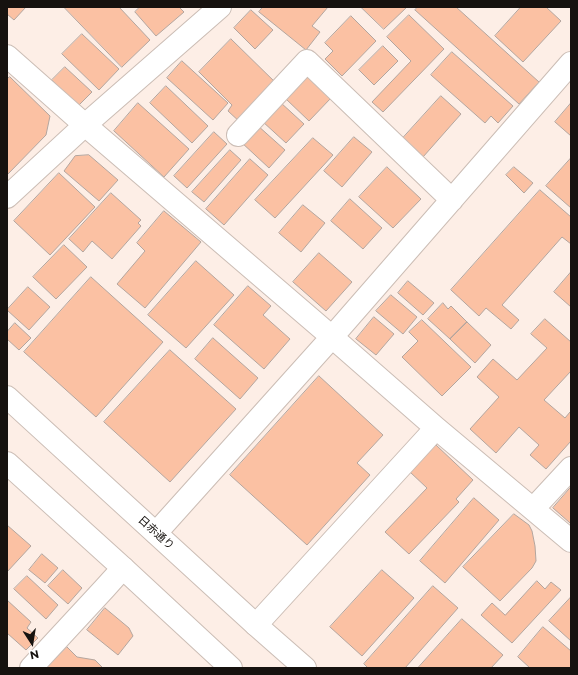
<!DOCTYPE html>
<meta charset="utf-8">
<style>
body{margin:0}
#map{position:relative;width:578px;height:675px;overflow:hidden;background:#fdeee6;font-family:Montserrat,sans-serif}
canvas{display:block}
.frame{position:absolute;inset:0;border:8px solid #16120f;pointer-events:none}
.north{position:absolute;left:12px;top:623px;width:40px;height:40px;-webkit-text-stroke:3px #fff;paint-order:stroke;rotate:168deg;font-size:11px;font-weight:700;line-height:16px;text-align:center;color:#16120f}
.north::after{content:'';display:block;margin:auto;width:14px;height:18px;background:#16120f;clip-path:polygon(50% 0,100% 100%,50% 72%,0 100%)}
</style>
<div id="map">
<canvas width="578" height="675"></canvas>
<div class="frame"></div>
<div class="north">N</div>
</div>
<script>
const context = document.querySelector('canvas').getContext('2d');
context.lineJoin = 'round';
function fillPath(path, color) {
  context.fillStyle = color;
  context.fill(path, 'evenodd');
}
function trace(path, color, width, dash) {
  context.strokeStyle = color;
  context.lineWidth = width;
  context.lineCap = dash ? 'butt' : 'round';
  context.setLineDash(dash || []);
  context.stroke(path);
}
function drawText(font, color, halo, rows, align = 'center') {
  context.font = font + ' Montserrat,"Noto Sans JP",sans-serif';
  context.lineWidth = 3;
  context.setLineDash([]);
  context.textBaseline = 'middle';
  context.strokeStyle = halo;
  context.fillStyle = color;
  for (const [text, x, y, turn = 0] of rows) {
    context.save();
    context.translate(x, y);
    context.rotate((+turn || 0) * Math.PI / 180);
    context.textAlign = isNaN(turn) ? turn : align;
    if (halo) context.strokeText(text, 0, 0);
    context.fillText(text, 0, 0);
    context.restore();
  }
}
const building = new Path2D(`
 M7,7H26L14,20L7,14Z
 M64,7H119L150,40L122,67Z
 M140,7H179L184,12L156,36L135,12Z
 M263,7H328L312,26L320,32L306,50L259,12Z
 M361,7H407L384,29Z
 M418,7H456L539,82L519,104L415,10Z
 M521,7H546L561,21L523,62L495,36Z
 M251,10L273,30L255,49L234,28Z
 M409,15L444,49L383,112L372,102L411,61L387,37Z
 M351,16L376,41L342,76L325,59L333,51L325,43Z
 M82,34L119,69L99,90L62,54Z
 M231,39L279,86L242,124L228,111L232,105L199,72Z
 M383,46L398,61L374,85L359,70Z
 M452,52L513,106L498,123L491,116L485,123L431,75Z
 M182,61L228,103L213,120L167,78Z
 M65,67L92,92L78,106L52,80Z
 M307,76L331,98L309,121L286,99Z
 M10,77L50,116L46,135L7,175V79Z
 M166,86L208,126L192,143L150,103Z
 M441,96L461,114L423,157L403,138Z
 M280,102L304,124L286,143L262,121Z
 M138,103L189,149L164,177L114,131Z
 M571,103V136L555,122Z
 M257,125L285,150L269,168L241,142Z
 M214,132L227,144L187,188L174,176Z
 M354,137L372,152L342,187L324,171Z
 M313,138L333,155L275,218L255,200Z
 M230,150L241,160L204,202L192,192Z
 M89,155L118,180L99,201L64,171L75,156Z
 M571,158V208L546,186Z
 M250,159L268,175L224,225L206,209Z
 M387,167L421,199L393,228L359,197Z
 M514,167L533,183L524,193L506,175Z
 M59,173L95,207L50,255L14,221Z
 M540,190L571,217V244L562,237L502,305L519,320L511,329L486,308L479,316L451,290Z
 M111,193L141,220L138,223L141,226L112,259L92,241L83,252L69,239Z
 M350,199L382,228L363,249L331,221Z
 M303,205L325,223L301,252L279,233Z
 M164,211L201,242L145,308L117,284L145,251L137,243Z
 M64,245L87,267L56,299L33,277Z
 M319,253L352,282L326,311L293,282Z
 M196,261L234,295L186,348L148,315Z
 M571,272V307L554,292Z
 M91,277L163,342L96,417L24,352Z
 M408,281L434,303L423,315L398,293Z
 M248,286L271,306L263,315L290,339L264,369L214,325Z
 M28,287L50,307L29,330L7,310Z
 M391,295L417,317L403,334L376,311Z
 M443,303L448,309L451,306L467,322L450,339L428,319Z
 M374,317L394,334L376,355L356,339Z
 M545,319L571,342V371L544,400L565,418L570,412L571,413V441L546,469L530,455L539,445L519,427L496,453L470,429L499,397L477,377L493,359L517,380L547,348L531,334Z
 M422,320L471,367L442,396L402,357L418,341L409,332Z
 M467,322L491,345L475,363L450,339Z
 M15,323L31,338L19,350L7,339V332Z
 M213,338L258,378L240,399L195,359Z
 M170,350L236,409L170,482L104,422Z
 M319,376L383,435L357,463L370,475L307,545L230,475Z
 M436,445L473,480L456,499L459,502L409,554L385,532L427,488L410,472Z
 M571,487V522L570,523L553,508Z
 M474,498L499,520L445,583L420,561Z
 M514,514L529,525L532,531L535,546L536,561L532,568L500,601L463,567Z
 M7,525L31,546L7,572Z
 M42,554L58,568L45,583L29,570Z
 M63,570L82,588L68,604L48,586Z
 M382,570L414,598L362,656L330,627Z
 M27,576L58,605L46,619L14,589Z
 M537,581L545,589L551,582L561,590L512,643L481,615L492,603L505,615Z
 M433,586L458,608L405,668H368L364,664Z
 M571,597V641L549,621Z
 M7,600L31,622L27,628L38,638L26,650L7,633Z
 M105,608L129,628L133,636L118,655L87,630Z
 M462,619L503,655L491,668H418Z
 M543,627L571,651V668H530L518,657Z
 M67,647L77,657L95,660L103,668H46Z`);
fillPath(building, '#fbc1a3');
trace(building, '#b3a59e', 1);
const street = new Path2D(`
 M7,56L85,125L332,337L436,428L571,541
 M238,135L307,61L452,200
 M7,197L85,125L220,7
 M533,509L571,468
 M156,533L332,337L571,63
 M256,625L436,428
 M31,668L105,588L123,568`);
const secondary = new Path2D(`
 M7,397L256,625L305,668
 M7,463L123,568L231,668`);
trace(street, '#cbbdb5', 24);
trace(secondary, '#cbbdb5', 24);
trace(street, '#fff', 22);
trace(secondary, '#fff', 22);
drawText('11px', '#16120f', '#fff', [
 ["日赤通り",156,533,42]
]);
</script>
